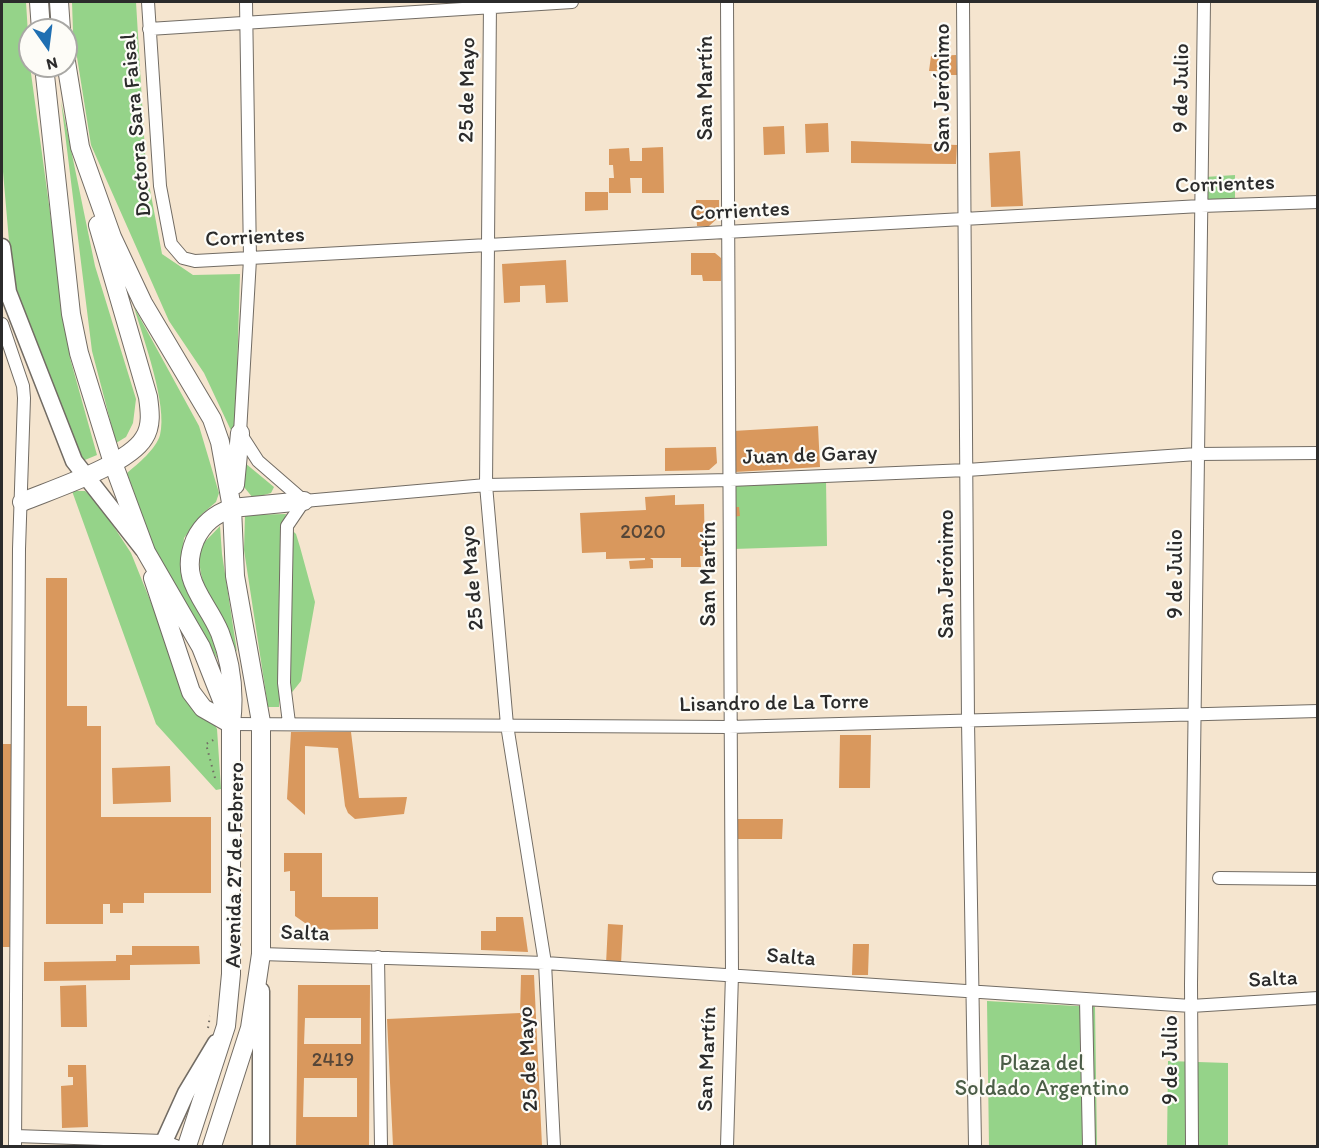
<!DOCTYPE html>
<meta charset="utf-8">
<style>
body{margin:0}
#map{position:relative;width:1319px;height:1148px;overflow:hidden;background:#f5e5cf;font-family:Itim,sans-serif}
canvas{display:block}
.frame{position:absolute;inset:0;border:3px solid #2b2b2b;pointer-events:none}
.north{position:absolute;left:18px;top:18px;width:60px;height:60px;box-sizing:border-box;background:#fdfcf7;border:2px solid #a9a8a5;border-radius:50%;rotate:166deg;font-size:16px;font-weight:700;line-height:24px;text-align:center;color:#2b2b2b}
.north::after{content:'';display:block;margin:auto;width:21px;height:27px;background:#1f6fb2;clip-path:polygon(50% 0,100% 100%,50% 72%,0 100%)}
</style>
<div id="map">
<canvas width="1319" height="1148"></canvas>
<div class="frame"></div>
<div class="north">N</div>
</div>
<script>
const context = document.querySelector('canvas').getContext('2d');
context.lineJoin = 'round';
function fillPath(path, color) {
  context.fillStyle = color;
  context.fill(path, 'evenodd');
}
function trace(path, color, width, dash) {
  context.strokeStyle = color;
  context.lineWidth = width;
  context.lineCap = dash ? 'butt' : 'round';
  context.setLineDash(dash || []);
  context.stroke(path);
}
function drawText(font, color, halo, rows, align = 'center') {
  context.font = font + ' Itim,sans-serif';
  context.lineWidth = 4.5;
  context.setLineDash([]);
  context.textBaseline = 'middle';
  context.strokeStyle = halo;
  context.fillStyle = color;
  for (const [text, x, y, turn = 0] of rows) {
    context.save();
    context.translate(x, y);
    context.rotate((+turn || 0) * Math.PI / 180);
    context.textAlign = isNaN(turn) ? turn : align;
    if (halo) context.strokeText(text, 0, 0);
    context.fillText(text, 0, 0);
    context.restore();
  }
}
fillPath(new Path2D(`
 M2,2H26L30,66L70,358L97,455L80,462L12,276L2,160Z
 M72,2H136L146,168L162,254L193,275L240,274L235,439L204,373L169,321L91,145L73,32Z
 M61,101L95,266L136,399L133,423L126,437L116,443L92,351Z
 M1235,175V201L1205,203V177Z
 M134,307L199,426L219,493L216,502L202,514L184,538L181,565L211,632L218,660L154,548L127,473C138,464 156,449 160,435C168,405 143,338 134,307Z
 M245,463L274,487L271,493L253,498L244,487Z
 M826,480L827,546L733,549L732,483Z
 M72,491H85L97,501L131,553L160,625L217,729L221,789L216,790L156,724Z
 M286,514L283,526L279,707H268L244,550L245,515Z
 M220,526L222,554L237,652C225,625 190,577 202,547C205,540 215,532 220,526Z
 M289,527L296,534L300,547L315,602L301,681L289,696Z
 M987,1001L1095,1007L1097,1146H989Z
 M1168,1061L1228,1063V1146H1167Z`), '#95d389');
fillPath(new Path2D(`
 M956,55L957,75H946L945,65H938V71H929L931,56Z
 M828,123L829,152L806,153L805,124Z
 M784,126L785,154L764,155L763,127Z
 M851,141L957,145L956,164L851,163Z
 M663,147L664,193H642V178H630L631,193H609V178H614L613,165H609V149L629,148L630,161H642V148Z
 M1020,151L1023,206L991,207L989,153Z
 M585,192H608V210L585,211Z
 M696,200H719V217L709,226H697Z
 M691,253H715L721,258V281H703L702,275H691Z
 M566,260L568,302L546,303L545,285L520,286V302L504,303L502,264Z
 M818,426L820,467L735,472L733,431Z
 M716,447L717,463L709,470L665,471V448Z
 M675,495V505L704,504L705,556H700L701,567H681V558H650L653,560V568L630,569L629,561L645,560V558L606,559V552L582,553L580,513L646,510L645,497Z
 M730,507H739L740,516L731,517Z
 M46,578H67V706H87V726H101V817H211V893H144V903H123V913H110V904H103V924H46Z
 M291,732H351L359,798L407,797L404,814L355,819L348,813L345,806L338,748L305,746V815L287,799Z
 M840,735H871L870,788H839Z
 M2,744H11V947H2Z
 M170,766L171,802L113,804L112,768Z
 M732,819H783L782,839H733Z
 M284,853H322V897H378V929L315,930L295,916V891H290V871L284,872Z
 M496,917H523L528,952L481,950V931H496Z
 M608,924L623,925L621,964H606Z
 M853,944H869L868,975H852Z
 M132,946H199L200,964L130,965V980L44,981V962L116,961V955H132Z
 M521,975H534L542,1146H393L387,1019L520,1013Z
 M86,985L87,1027H61L60,986Z
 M298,985H370L369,1146H296ZM305,1018H361V1044H304ZM304,1078H357V1117H303Z
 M68,1065H86L88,1127L62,1128L61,1086L73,1085V1077H68Z`), '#d9985d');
const minor = new Path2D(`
 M148,2L160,186L171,244L183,258L195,261L1201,206L1318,202
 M246,2L250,259L240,433L258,461L304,501
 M490,2L486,485L507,725L545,963L554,1146
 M963,2L968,721L975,1146
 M149,29L572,2
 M2,324L23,386L24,398L19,549L15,1146
 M304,501L486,485L730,480L967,470L1197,454L1318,453
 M289,723L284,683L287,526L304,501
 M231,724L729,727L1318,711
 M1219,878L1318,879
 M261,954L545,963L1191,1006L1318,998
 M378,957L381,1146
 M1086,1000L1089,1146
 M15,1136L163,1141L176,1146
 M727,1146L732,974L727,2
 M1192,1146L1191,984L1204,2`);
const major = new Path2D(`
 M2,247L8,292L74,461L143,549
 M162,1146L186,1093L216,1043
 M261,1146V991`);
const highway = new Path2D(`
 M39,2L41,30
 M59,2L61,30
 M66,62L80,147L112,237L143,303L212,419L220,442L232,508L235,576L261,722V954L250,1028L212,1146
 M44,66L71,314L79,353L113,463L146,552L201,647L229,718
 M235,485L240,433
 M22,502C53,489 128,465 144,438C152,426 150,411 148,397L98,225
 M153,578L191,692L203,708L231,724
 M187,1146L226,1026L231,974V724C235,692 232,664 220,633C206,599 178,581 195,540C203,523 215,514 232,508L304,501`);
trace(minor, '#726c64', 14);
trace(major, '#726c64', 19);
trace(highway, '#726c64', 20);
trace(new Path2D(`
 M215,778L206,744L217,738
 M208,1028L210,1016`), '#726c64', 2, [1.5, 4.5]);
trace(minor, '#fff', 12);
trace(major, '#fff', 16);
trace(highway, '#fff', 18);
drawText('20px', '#564638', null, [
 ["2020",643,533],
 ["2419",333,1061]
]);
drawText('22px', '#2b2b2b', '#fdfcf7', [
 ["San Martín",706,88,-90],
 ["San Jerónimo",943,88,-90],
 ["9 de Julio",1182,88,-89],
 ["25 de Mayo",468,90,-89],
 ["Doctora Sara Faisal",137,125,-95],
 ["Corrientes",1225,185,-2],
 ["Corrientes",740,212,-3],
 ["Corrientes",255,238,-3],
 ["Juan de Garay",810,456,-2],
 ["San Martín",709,574,-90],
 ["San Jerónimo",947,574,-90],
 ["9 de Julio",1176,574,-90],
 ["25 de Mayo",473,578,-95],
 ["Lisandro de La Torre",774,704,-1],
 ["Avenida 27 de Febrero",236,865,-89],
 ["Salta",305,934,2],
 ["Salta",791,958,4],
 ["Salta",1273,980,-3],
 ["25 de Mayo",529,1059,-93],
 ["San Martín",708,1059,-88],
 ["9 de Julio",1171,1060,-90]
]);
drawText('22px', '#4b5d47', '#fdfcf7', [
 ["Plaza del",1042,1064],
 ["Soldado Argentino",1042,1089]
]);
</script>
